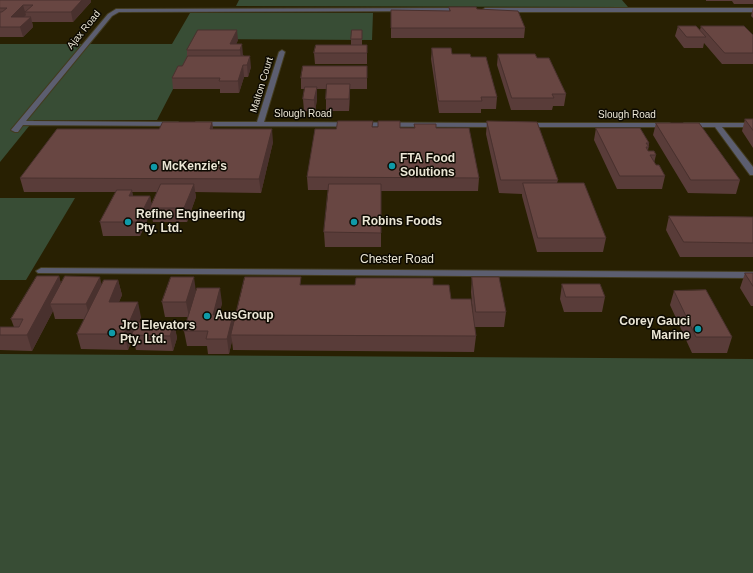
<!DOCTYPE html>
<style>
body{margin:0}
canvas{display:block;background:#282002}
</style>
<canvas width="753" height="573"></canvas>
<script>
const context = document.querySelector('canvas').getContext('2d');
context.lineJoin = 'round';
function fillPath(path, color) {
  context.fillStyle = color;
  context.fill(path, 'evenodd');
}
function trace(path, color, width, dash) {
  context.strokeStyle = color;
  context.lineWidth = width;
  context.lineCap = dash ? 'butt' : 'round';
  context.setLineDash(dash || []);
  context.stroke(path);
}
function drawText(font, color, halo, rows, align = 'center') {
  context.font = font + ' Helvetica,sans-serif';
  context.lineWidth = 3;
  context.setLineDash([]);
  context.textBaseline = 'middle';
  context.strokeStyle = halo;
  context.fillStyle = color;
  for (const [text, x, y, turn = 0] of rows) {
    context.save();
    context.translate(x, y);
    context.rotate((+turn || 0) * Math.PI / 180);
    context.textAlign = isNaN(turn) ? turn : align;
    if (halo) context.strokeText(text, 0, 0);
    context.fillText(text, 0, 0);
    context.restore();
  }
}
fillPath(new Path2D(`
 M239,0H622L628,7L236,6Z
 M190,13H373L372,40L199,39L157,120H34L0,162V44H172Z
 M0,198H75L26,280H0Z
 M0,354L753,359V573H0Z`), '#384d35');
const minor = new Path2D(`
 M461,8L464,10L463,11L119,12L112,16L26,121L175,122H178V126L23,125L18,132H15L11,130L108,14L116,9Z
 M753,8V12H485L482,10L485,8Z
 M282,50L285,52L264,122L499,123L503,125L499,127L196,126V122H257L279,52Z
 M522,123H669L673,125L669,127H525L521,125Z
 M684,123H753V127H722L753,167V175H750L715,127H687L683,125Z
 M41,268L753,272V278L38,273L36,271Z`);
trace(minor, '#433c20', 2);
fillPath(minor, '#5c5e70');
fillPath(new Path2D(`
 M0,0L91,2L73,22H32L33,27L23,37H0Z
 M706,0H753V4H734L732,1H706Z
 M449,7L477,9L525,28L524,38H391V10L449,11Z
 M753,8V18L751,16Z
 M678,26L700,30L701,26L753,35V64H722L704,43L703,48H684L675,36Z
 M362,30V45H367V64H315L314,53L351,45V39Z
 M238,40L236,44L251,67L248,77H244L239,93H220V89H173L172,78L182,66L187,56V50Z
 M432,48L452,54L471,57L497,97L496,109H481V113H439L431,59Z
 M498,54L537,58L566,94L564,106H553L552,110H511L497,65Z
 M367,66V89H350L349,111H326V99L327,89H317V99L315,112L304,111L303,99L305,89H301V78Z
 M745,119H753V148L742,131Z
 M487,121L558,180L557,183L606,238L603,252H537L522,196V194L499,193L486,134Z
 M212,122L213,129L273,142L261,193L195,192L196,197L187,222H153L151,212L140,236H103L100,222L116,192H24L20,178L159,129ZM132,192H157L152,206L150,196H133Z
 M656,123L740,180L736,194L688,193L653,135Z
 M414,124L436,128L479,178L478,191H381V247H325L324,232L329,190H308L307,177L336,129L373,127L414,128Z
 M596,128L649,143L648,151L656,155L654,163L665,176L662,189H617L594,140Z
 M669,216L753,217V257H680L666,230Z
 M745,273L753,286V306H751L740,288Z
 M59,276L61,284L102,285L118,280L122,295L119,302L141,317L139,322L174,323L177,338L173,351L136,350L133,337L128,350L81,349L77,334L85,319H55L53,311L32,351L0,350V327H14L11,319Z
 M472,277L506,312L504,327H474L471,292Z
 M562,284L605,297L602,312H564L560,299Z
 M301,285H433L451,299L476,336L474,352L233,350L232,341L229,354H208L207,346H187L184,331L188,317H165L162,302L196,291L222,303L219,315L234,323Z
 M674,291L732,337L727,353H692L670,305Z`), '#593c39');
fillPath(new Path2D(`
 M82,0H91V2L73,22L71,12Z
 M23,5L26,15L14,27L11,17Z
 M31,17L33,27L23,37L20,27Z
 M237,30L238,40L234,50L230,44Z
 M242,44L243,55L241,61L240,50Z
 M250,56L251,67L248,77L247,65Z
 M243,65L244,77L239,93L238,81Z
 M350,84V95L349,111V99Z
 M317,87V99L315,112L314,100Z
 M212,122L214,135L210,129Z
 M272,129L273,142L261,193L259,179Z
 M194,184L196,197L187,222L184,208Z
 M132,190L134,204L129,196Z
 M150,196L152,208H150L151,212L140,236L137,222Z
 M59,276L63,291L50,304L53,311L32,351L27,335Z
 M100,277L103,292L90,319L86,304Z
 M194,277L196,292L189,317L186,302Z
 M118,280L122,295L112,317L109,302Z
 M220,288L222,303L216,330L213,315Z
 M138,302L141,317L134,335H132L133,337L128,350L124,334Z
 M233,315L235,330L231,335L232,341L229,354L227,339Z
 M174,323L177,338L173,351L170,336Z`), '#49312e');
const building = new Path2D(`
 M0,0H82L71,12H25L33,5H23L11,17H31L20,27H0V12H2L7,8H0Z
 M449,7H476L477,9L518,11L525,28H391V10L450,11Z
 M678,26H696L706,37H687Z
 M701,26H744L753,35V53H725Z
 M198,30H237L230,44H242L240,50H187Z
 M352,30H362V39H351Z
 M316,45H367V53H314Z
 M432,48H451L452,54H470L471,57H486L497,97H481L482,101H439Z
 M498,54H535L537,58H549L566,94H552L554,98H512Z
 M188,56H250L247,65H243L238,81H219L220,78H172L178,66H182Z
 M303,66H367V78H301Z
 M327,84H350L349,99H326Z
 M305,87H317L314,100L303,99Z
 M745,119H753V130Z
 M338,121H373L372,127H378V121H400V128H415L414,124H436V128H469L479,178L307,177L315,129H336Z
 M487,121L537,122L558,180H501Z
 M163,122H212L210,129H272L259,179L20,178L57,129H159Z
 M656,123H699L740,180H691Z
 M596,128H640L649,143H646L649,147H646L648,151H654L656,155H650L656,165H659L665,176H620Z
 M523,183H584L606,238H538Z
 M161,184H194L184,208H150Z
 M329,184H381V233L324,232Z
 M117,190H132L129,196H150L137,222H100Z
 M669,216L753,217V243L684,242Z
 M745,273H753V286Z
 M37,276H59L27,335H0V327H19L23,319H11Z
 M65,276L100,277L86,304H50Z
 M171,277H194L186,302H162Z
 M245,277H301L300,285H355L356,278H433V285H449L451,299H471L476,336L231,335Z
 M472,277H499L506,312H476Z
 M104,280H118L109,302H138L124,334H77Z
 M562,284H600L605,297H566Z
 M197,288H220L213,315H233L227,339H206L208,331H184Z
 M706,290L732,337H696L674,291Z
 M137,322L174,323L170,336L132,335Z`);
fillPath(building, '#684642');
trace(building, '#49312e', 1);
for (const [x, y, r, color] of [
 [392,166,4,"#0f9aa8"],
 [154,167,4,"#0f9aa8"],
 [128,222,4,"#0f9aa8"],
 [354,222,4,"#0f9aa8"],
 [207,316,4,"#0f9aa8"],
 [698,329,4,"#0f9aa8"],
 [112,333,4,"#0f9aa8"]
]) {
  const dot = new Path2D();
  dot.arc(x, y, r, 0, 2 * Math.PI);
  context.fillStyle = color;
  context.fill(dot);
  trace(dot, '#0d0a02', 1.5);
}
drawText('10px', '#ebe6d5', '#0d0a02', [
 ["Ajax Road",84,30,-51],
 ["Malton Court",262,85,-73],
 ["Slough Road",303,114],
 ["Slough Road",627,115]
]);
drawText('bold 12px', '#ebe6d5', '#0d0a02', [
 ["FTA Food",400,159],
 ["Solutions",400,173],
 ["McKenzie's",162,167],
 ["Refine Engineering",136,215],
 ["Pty. Ltd.",136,229],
 ["Robins Foods",362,222],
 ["AusGroup",215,316],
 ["Corey Gauci",690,322,"right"],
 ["Marine",690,336,"right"],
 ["Jrc Elevators",120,326],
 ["Pty. Ltd.",120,340]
], 'left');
drawText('12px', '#ebe6d5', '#0d0a02', [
 ["Chester Road",397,260]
]);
</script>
